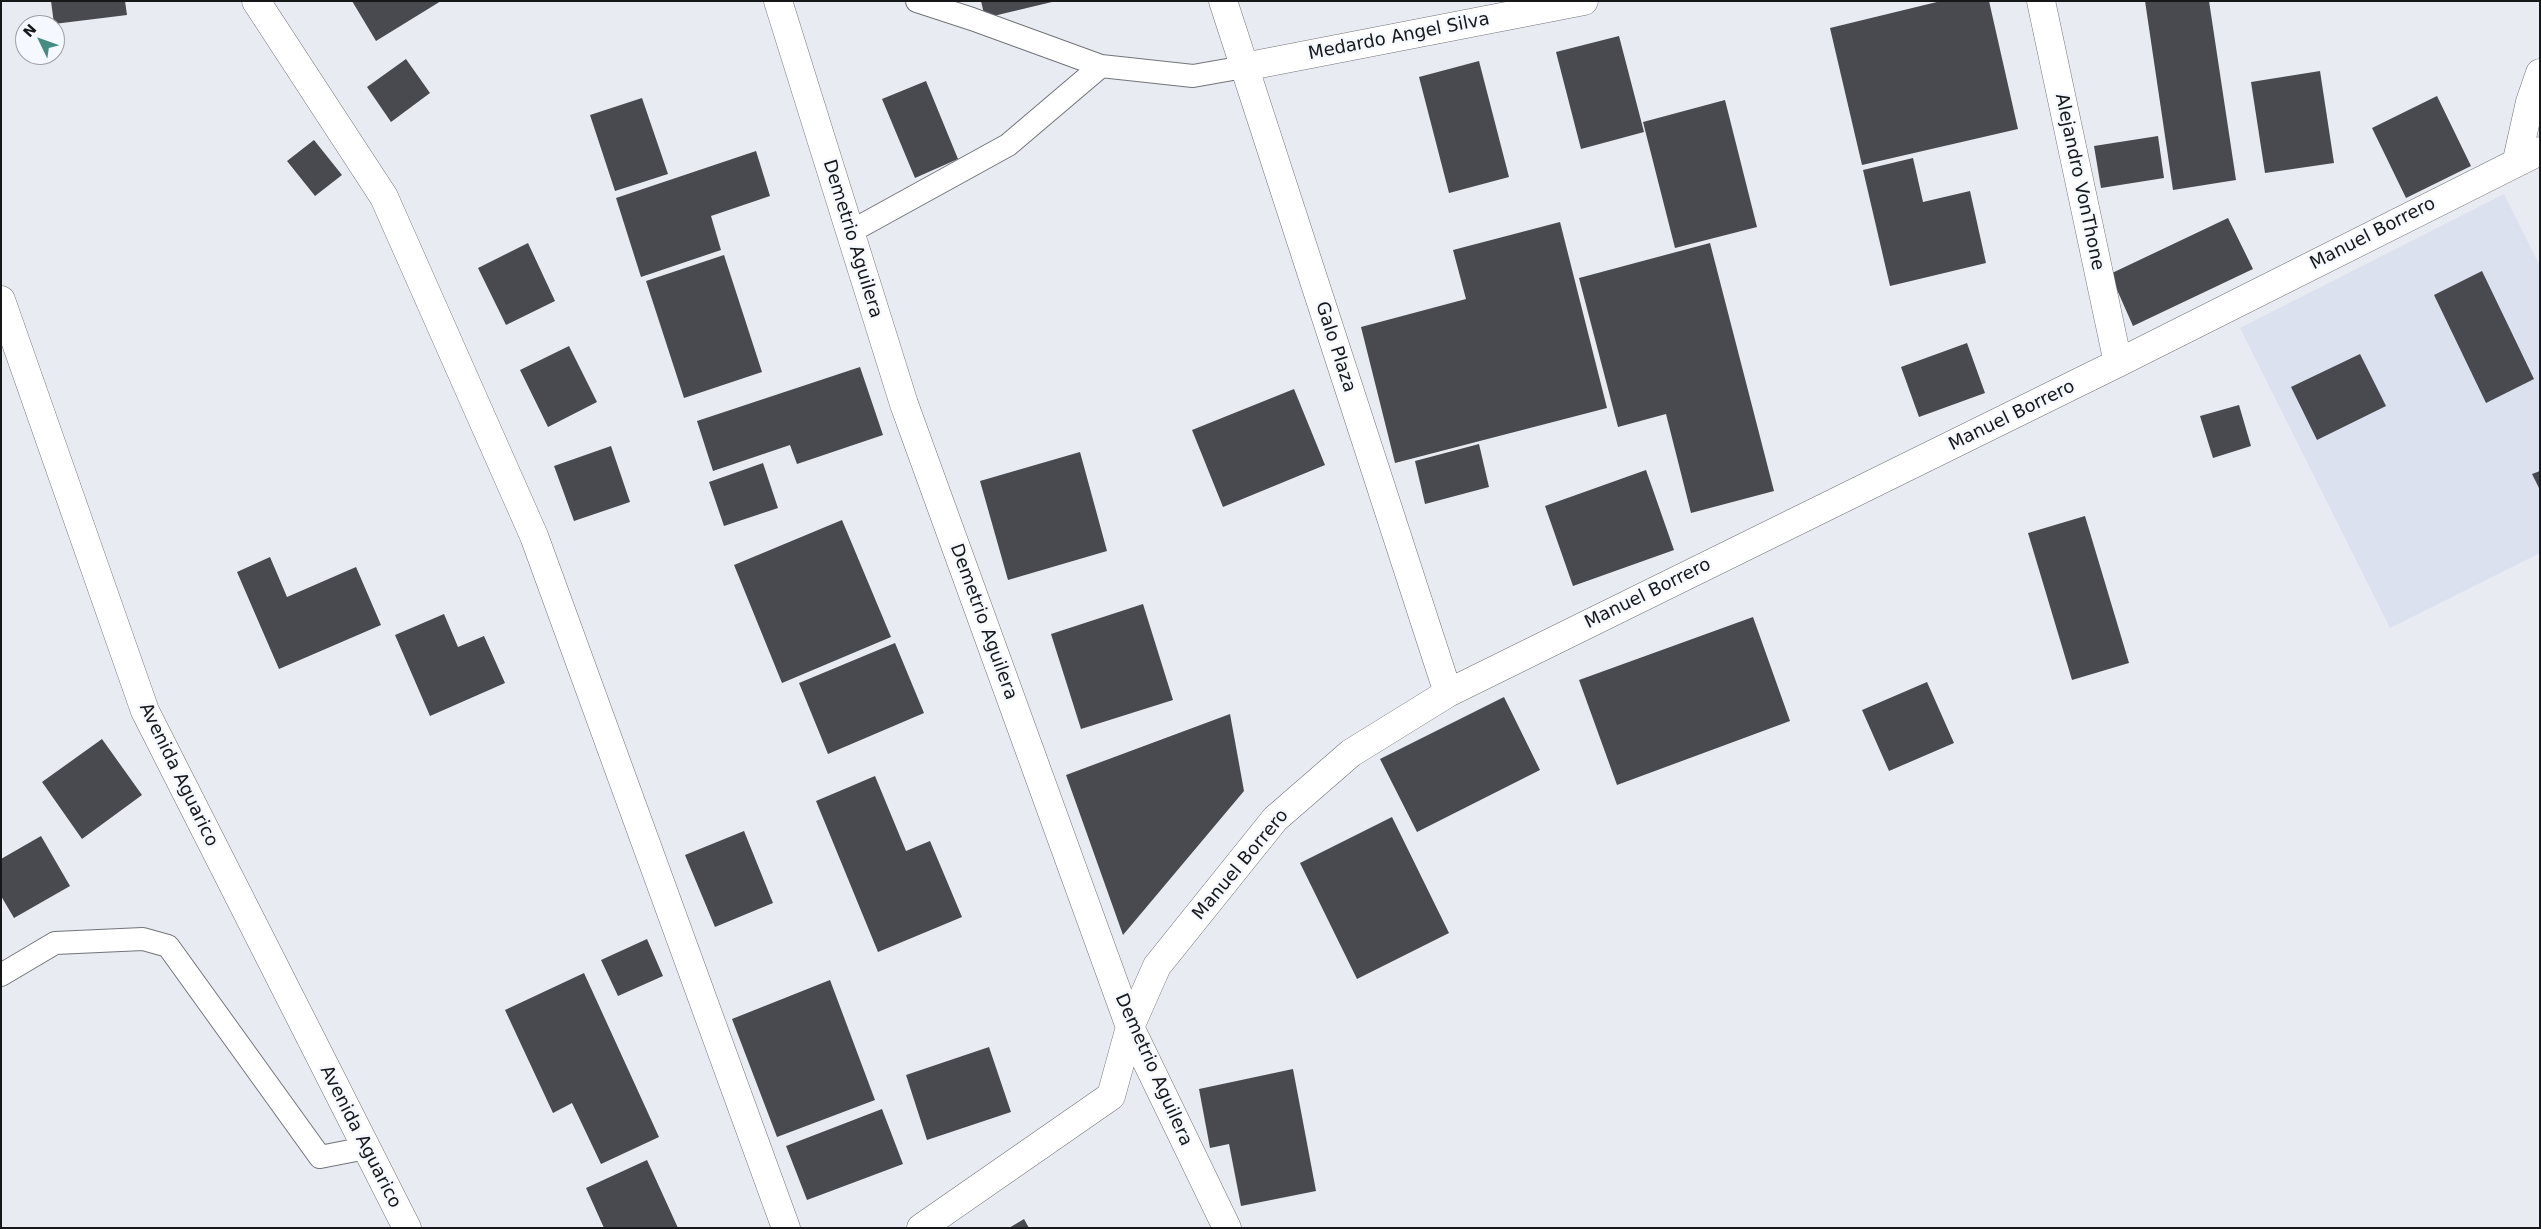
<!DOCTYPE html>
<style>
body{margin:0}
#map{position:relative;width:2541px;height:1229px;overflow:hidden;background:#e8ebf1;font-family:"DejaVu Sans",sans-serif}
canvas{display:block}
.frame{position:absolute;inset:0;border:2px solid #161719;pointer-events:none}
.north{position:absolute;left:15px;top:15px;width:50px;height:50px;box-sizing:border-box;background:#f5f8fe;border:1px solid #9c9ea2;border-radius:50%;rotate:312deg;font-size:14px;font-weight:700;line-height:20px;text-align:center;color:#161719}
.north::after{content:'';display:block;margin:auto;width:18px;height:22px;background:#478c84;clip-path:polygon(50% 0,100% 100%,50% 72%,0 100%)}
</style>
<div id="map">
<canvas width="2541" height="1229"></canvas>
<div class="frame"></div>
<div class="north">N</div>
</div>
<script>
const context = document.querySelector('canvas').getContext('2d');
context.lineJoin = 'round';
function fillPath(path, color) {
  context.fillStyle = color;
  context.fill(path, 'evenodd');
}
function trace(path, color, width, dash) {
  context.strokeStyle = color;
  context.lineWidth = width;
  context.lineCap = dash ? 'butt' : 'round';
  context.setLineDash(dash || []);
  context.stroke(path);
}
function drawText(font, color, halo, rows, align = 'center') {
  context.font = font + ' "DejaVu Sans",sans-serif';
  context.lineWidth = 5;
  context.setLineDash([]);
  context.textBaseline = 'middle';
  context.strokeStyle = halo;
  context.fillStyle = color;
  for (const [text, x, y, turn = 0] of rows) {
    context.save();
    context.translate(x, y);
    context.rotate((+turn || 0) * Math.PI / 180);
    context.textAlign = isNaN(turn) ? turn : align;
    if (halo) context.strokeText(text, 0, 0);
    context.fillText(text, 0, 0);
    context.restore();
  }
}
fillPath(new Path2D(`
 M2504,194L2540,266V553L2390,628L2240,328Z`), '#dbe1ef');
fillPath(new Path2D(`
 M51,1H125L127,15L54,24Z
 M352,1H441L376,41Z
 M981,1H1052V2L985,18Z
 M1941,1H1989L2018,129L1862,165L1830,28Z
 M2145,1H2209L2236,180L2173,190Z
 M1619,36L1644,132L1581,149L1556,52Z
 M406,59L430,93L391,122L367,87Z
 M1479,61L1509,177L1449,193L1419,77Z
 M2320,71L2334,163L2265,173L2251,82Z
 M926,81L958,159L915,178L882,99Z
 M2437,96L2471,166L2406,198L2372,128Z
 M642,98L668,174L615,191L590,115Z
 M1725,100L1757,227L1675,248L1643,122Z
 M2158,136L2164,178L2101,188L2094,146Z
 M314,140L342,175L315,196L287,161Z
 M756,151L770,196L711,216L721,250L641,277L616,198Z
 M1913,158L1923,202L1970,191L1986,263L1890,286L1863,170Z
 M2228,218L2253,269L2133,326L2110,274Z
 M1560,222L1607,408L1395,463L1361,327L1466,299L1453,250Z
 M528,243L555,301L506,325L478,268Z
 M1710,243L1774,491L1691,513L1666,414L1618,427L1579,278Z
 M724,255L762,372L684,398L646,281Z
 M2482,271L2534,379L2486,403L2434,295Z
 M1967,343L1985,393L1919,417L1901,367Z
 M569,346L597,402L548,427L520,370Z
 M2360,354L2386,406L2317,440L2291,387Z
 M860,367L883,435L797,464L790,445L713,471L697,421Z
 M1294,389L1325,465L1223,507L1192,430Z
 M2239,405L2251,446L2213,458L2200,416Z
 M1479,444L1489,487L1425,504L1415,461Z
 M611,446L630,502L574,521L554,466Z
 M1080,452L1107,551L1008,580L980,481Z
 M763,463L778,508L724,526L709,482Z
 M1646,470L1674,550L1573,586L1545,506Z
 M2540,471V490L2532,474Z
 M2085,516L2129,663L2072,680L2028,533Z
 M842,520L891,637L782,683L734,565Z
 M270,557L287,597L356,567L381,625L279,669L237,572Z
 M1143,604L1173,700L1081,729L1051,634Z
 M444,614L458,647L484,636L505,683L430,716L395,635Z
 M1753,617L1790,721L1617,785L1579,680Z
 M895,643L924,713L828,754L799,683Z
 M1927,682L1954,743L1889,771L1862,710Z
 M1504,697L1540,770L1417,832L1380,759Z
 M1230,714L1244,791L1123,935L1066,775Z
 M102,739L142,795L82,839L42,782Z
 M875,776L906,851L930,841L962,917L878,952L816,801Z
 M1392,817L1449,933L1357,979L1300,863Z
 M744,831L773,903L715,927L685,855Z
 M41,836L70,886L14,918L1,896V859Z
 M647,939L663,976L618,996L601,960Z
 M584,973L659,1137L601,1164L572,1103L553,1113L505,1010Z
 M830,980L875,1100L777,1137L732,1019Z
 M989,1047L1011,1112L927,1140L906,1075Z
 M1293,1069L1316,1191L1241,1206L1229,1144L1210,1148L1199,1089Z
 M882,1109L903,1164L807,1200L786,1146Z
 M647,1160L678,1228H604L586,1188Z
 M1024,1219L1029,1228H1009Z`), '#484a50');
const lane = new Path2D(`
 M917,1L972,19L1101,66L1193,76L1244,67
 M850,232L1008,145L1101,66
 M1,975L55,943L143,939L168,946L320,1157L366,1148`);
const street = new Path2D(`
 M256,1L384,197L534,536L786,1228
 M778,1L904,404L1130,1027L1227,1228
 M1223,1L1448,693
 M2041,1L2118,363
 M1244,67L1584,1
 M2517,160L2530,102L2540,73
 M921,1228L1111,1096L1130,1027L1157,966L1275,819L1351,753L1448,693L2118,363L2540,151`);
const highway = new Path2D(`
 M1,300L145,711L407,1228`);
trace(lane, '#72747a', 24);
trace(street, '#72747a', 29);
trace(highway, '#72747a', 29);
trace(lane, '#fff', 22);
trace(street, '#fff', 28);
trace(highway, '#fff', 28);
drawText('18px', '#161719', '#f5f8fe', [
 ["Medardo Angel Silva",1399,37,-11],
 ["Alejandro VonThone",2079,182,78],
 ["Manuel Borrero",2373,234,-27],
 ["Demetrio Aguilera",852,239,73],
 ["Galo Plaza",1335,347,72],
 ["Manuel Borrero",2012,416,-26],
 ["Manuel Borrero",1648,594,-26],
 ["Demetrio Aguilera",983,622,70],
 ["Avenida Aguarico",178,775,64],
 ["Manuel Borrero",1241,865,-50],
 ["Demetrio Aguilera",1153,1070,66],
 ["Avenida Aguarico",360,1137,63]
]);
</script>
